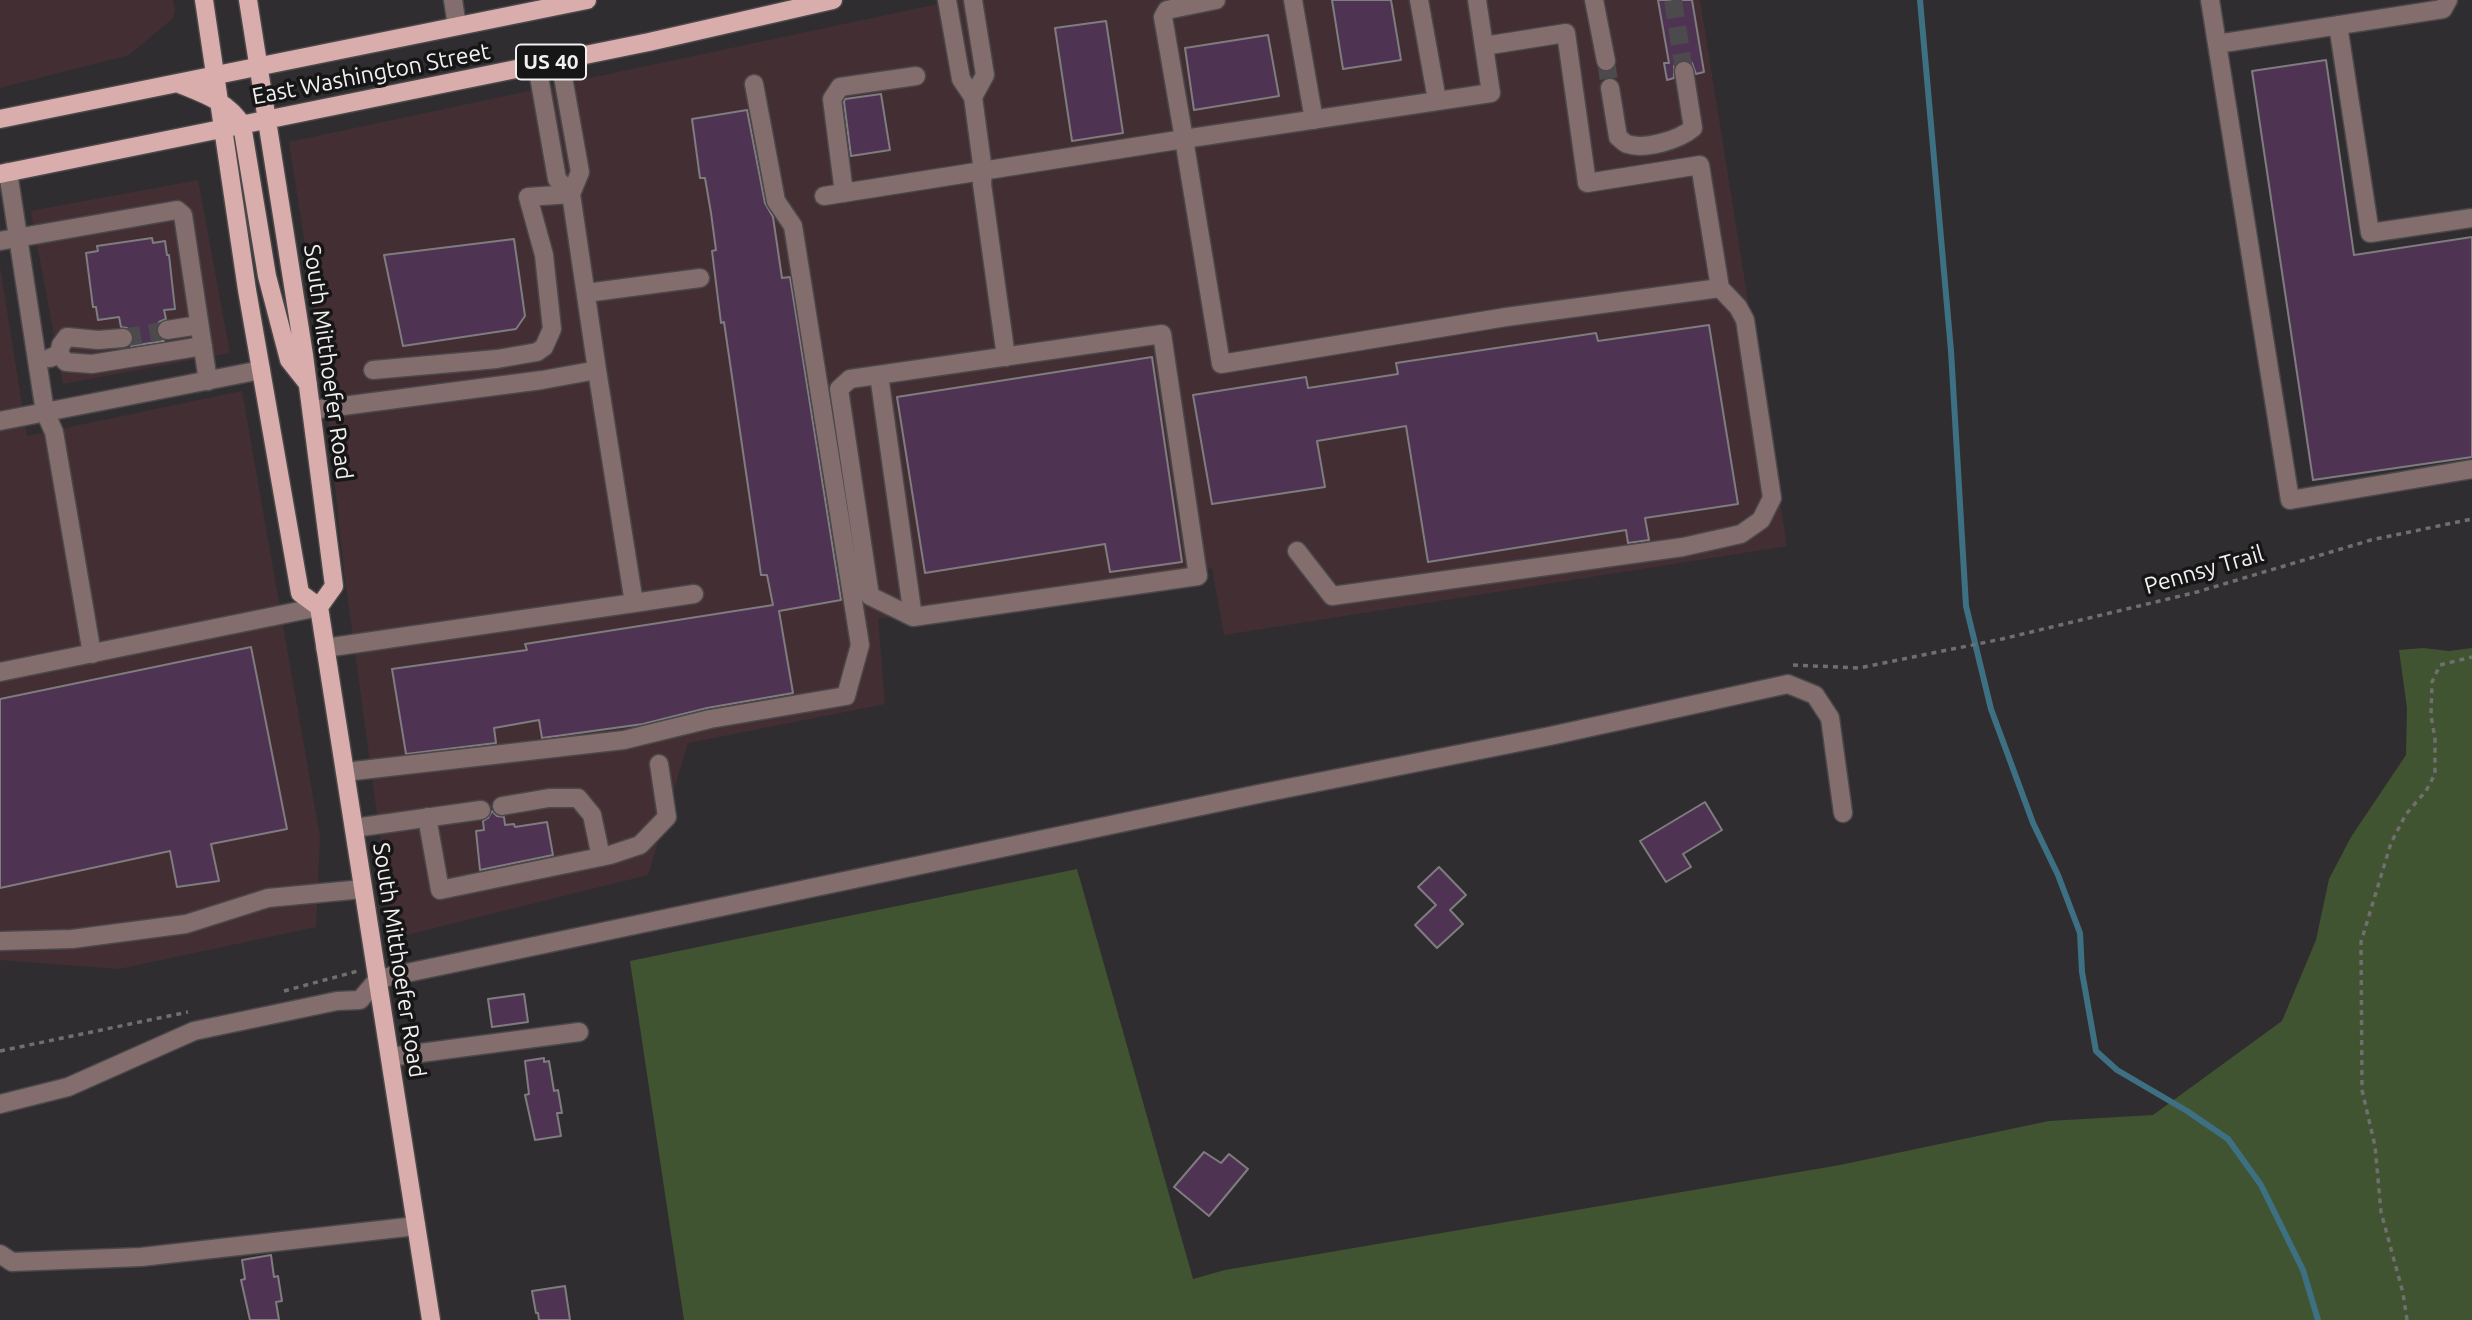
<!DOCTYPE html>
<style>
body{margin:0}
canvas{display:block;background:#2f2d2f}
</style>
<canvas width="2472" height="1320"></canvas>
<script>
const context = document.querySelector('canvas').getContext('2d');
context.lineJoin = 'round';
function fillPath(path, color) {
  context.fillStyle = color;
  context.fill(path, 'evenodd');
}
function trace(path, color, width, dash) {
  context.strokeStyle = color;
  context.lineWidth = width;
  context.lineCap = dash ? 'butt' : 'round';
  context.setLineDash(dash || []);
  context.stroke(path);
}
function drawText(font, color, halo, rows, align = 'center') {
  context.font = font + ' Ubuntu,sans-serif';
  context.lineWidth = 7;
  context.setLineDash([]);
  context.textBaseline = 'middle';
  context.strokeStyle = halo;
  context.fillStyle = color;
  for (const [text, x, y, turn = 0] of rows) {
    context.save();
    context.translate(x, y);
    context.rotate((+turn || 0) * Math.PI / 180);
    context.textAlign = isNaN(turn) ? turn : align;
    if (halo) context.strokeText(text, 0, 0);
    context.fillText(text, 0, 0);
    context.restore();
  }
}
fillPath(new Path2D(`
 M0,0H173L175,10L173,18L129,55L0,88Z
 M957,0H1700L1787,546L1224,635L1212,568L878,619L885,704L688,743L648,875L394,938L344,571L320,342L289,142Z
 M198,180L230,353L63,384L31,211Z
 M0,267L27,436L242,391L320,837L316,927L119,969L0,960Z`), '#432f33');
fillPath(new Path2D(`
 M2423,648L2449,651L2472,648V1320H684L630,961L1077,869L1193,1279L1225,1270L1840,1165L2049,1121L2153,1115L2282,1021L2316,940L2329,879L2351,837L2406,755L2407,708L2399,650Z`), '#405431');
trace(new Path2D(`
 M1920,0L1951,351L1966,606L1991,709L2033,823L2058,875L2080,933L2082,972L2096,1051L2117,1070L2187,1111L2228,1139L2261,1185L2303,1270L2318,1320`), '#3d7082', 6);
const building = new Path2D(`
 M1332,0H1391L1401,60L1343,69Z
 M1658,0H1692L1704,72L1696,74L1692,63L1682,60L1674,66V78L1667,80L1664,63H1669Z
 M1106,21L1123,133L1072,141L1055,28Z
 M1268,35L1279,96L1194,110L1185,48Z
 M2326,60L2354,255L2472,237V457L2313,480L2252,71Z
 M881,94L890,150L851,156L844,102L845,99Z
 M747,110L765,203L773,217L782,278L790,277L841,600L779,611L793,693L707,708L643,724L542,738L539,720L494,728L496,743L406,754L392,669L527,650L525,644L773,605L767,575H761L724,322L721,323L712,251L716,250L711,213L705,178H700L692,119Z
 M152,238L153,243L165,241L167,255H169L175,309L164,310L166,319L159,322L156,327L158,337L164,341L131,346L134,338L133,332L127,328L121,327L119,317L98,320L96,307H93L86,253L98,251L97,246Z
 M514,239L525,316L516,329L403,346L384,255Z
 M1709,325L1738,504L1645,518L1649,540L1628,543L1626,530L1428,562L1406,426L1317,441L1325,487L1212,504L1193,395L1306,377L1308,388L1398,374L1396,363L1596,333L1598,341Z
 M1152,357L1182,562L1110,572L1105,544L925,573L897,397Z
 M251,647L287,829L211,844L219,881L177,887L170,851L0,888V699Z
 M1705,802L1722,830L1683,854L1691,867L1666,882L1640,841Z
 M492,811L497,816L504,817L505,825L514,824L515,827L547,822L553,855L480,870L476,831L484,830L483,821L488,818Z
 M1439,867L1466,895L1450,910L1463,924L1437,948L1415,925L1436,905L1418,887Z
 M524,994L528,1022L492,1027L488,999Z
 M544,1058V1062L549,1061L554,1091L558,1090L562,1113H557L561,1136L535,1140L525,1095L529,1094L525,1061Z
 M1204,1152L1221,1163L1229,1154L1248,1169L1209,1216L1174,1187Z
 M271,1255L274,1277L278,1276L282,1301L276,1302L279,1320H250L241,1280L245,1279L242,1260Z
 M565,1286L570,1320H539L538,1313H536L532,1291Z`);
fillPath(building, '#4e3452');
trace(building, '#7f7c7f', 2);
trace(new Path2D(`
 M1673,0L1684,71
 M1606,61L1610,88
 M123,338L167,330`), '#4c4a4c', 18, [18, 9]);
const minor = new Path2D(`
 M453,0L457,26
 M947,0L961,79L973,97L983,171L982,184L1006,357
 M1293,0L1314,120
 M1419,0L1437,100
 M1477,0L1491,93L1184,139L1221,364L1506,317L1720,288L1700,165L1587,183L1566,33L1484,46
 M1594,0L1606,61
 M2210,0L2290,500L2472,469
 M2338,25L2370,233L2472,218
 M2217,44L2443,9L2448,0
 M537,65L557,179L571,194
 M1610,88L1618,137C1621,139 1623,142 1627,144C1645,150 1679,140 1693,128L1684,71
 M973,97L985,75L973,0
 M8,172L45,412L54,432L92,654
 M844,193L832,99L840,87L916,76
 M824,196L1184,139L1163,17L1167,10L1216,0
 M0,241L177,210L183,215L208,381
 M586,293L700,278
 M167,330L199,325
 M59,354L66,362L92,364L203,346
 M50,358L59,354L61,345L67,337L98,340L123,338
 M373,370L497,359L537,352L544,347L552,329L544,255L528,197L571,194
 M879,375L913,617L870,596L839,389L850,379L1162,334L1198,576L913,617
 M312,410L542,380L597,370L571,194L580,172L560,60
 M0,421L261,370
 M1297,551L1332,596L1683,547L1741,534L1761,520L1772,498L1745,320L1738,307L1720,288
 M634,603L694,594
 M325,648L634,603L597,370
 M0,672L319,607
 M345,772L624,740L710,719L846,696L860,645L793,226L776,201L754,84
 M502,806L549,798H578L592,815L601,857
 M427,817L440,890L610,855L640,845L667,817L659,764
 M354,828L481,810
 M0,941L72,939L186,924L268,898L363,889
 M390,1057L579,1032
 M0,1104L68,1087L194,1031L337,1001L360,1000L378,979L1263,793L1550,736L1788,684L1815,695L1830,718L1843,813
 M0,1254L12,1262L141,1257L416,1226`);
const major = new Path2D(`
 M204,0L247,290L300,593L319,607L431,1320
 M248,0L304,355L334,586L319,607
 M177,83C201,93 228,101 242,125L267,276L289,360L308,384
 M0,119L587,0
 M0,174L649,42L833,0`);
trace(minor, '#4a484a', 21);
trace(major, '#4a484a', 21);
trace(new Path2D(`
 M1793,665L1859,668L2002,639L2197,592L2371,540L2472,519
 M284,991L358,971
 M0,1051L188,1012
 M2407,1320L2403,1293L2381,1212L2375,1146L2362,1090L2361,942L2391,843L2406,814L2426,791L2435,774V738L2431,716L2432,682L2440,665L2472,657`), '#706e6f', 3.5, [5, 5]);
trace(minor, '#836e6d', 18);
trace(major, '#d9adab', 18);
for (const [x, y, w] of [
 [551,62,70]
]) {
  const box = new Path2D();
  box.roundRect(x - w / 2, y - 17.5, w, 35, 5);
  context.fillStyle = '#171617';
  context.fill(box);
  trace(box, '#f2f0f1', 2);
}
drawText('bold 21px', '#f2f0f1', null, [
 ["US 40",551,62]
]);
drawText('23px', '#f2f0f1', '#171617', [
 ["East Washington Street",371,74,-11],
 ["South Mitthoefer Road",328,362,82],
 ["Pennsy Trail",2204,570,-16],
 ["South Mitthoefer Road",399,960,81]
]);
</script>
